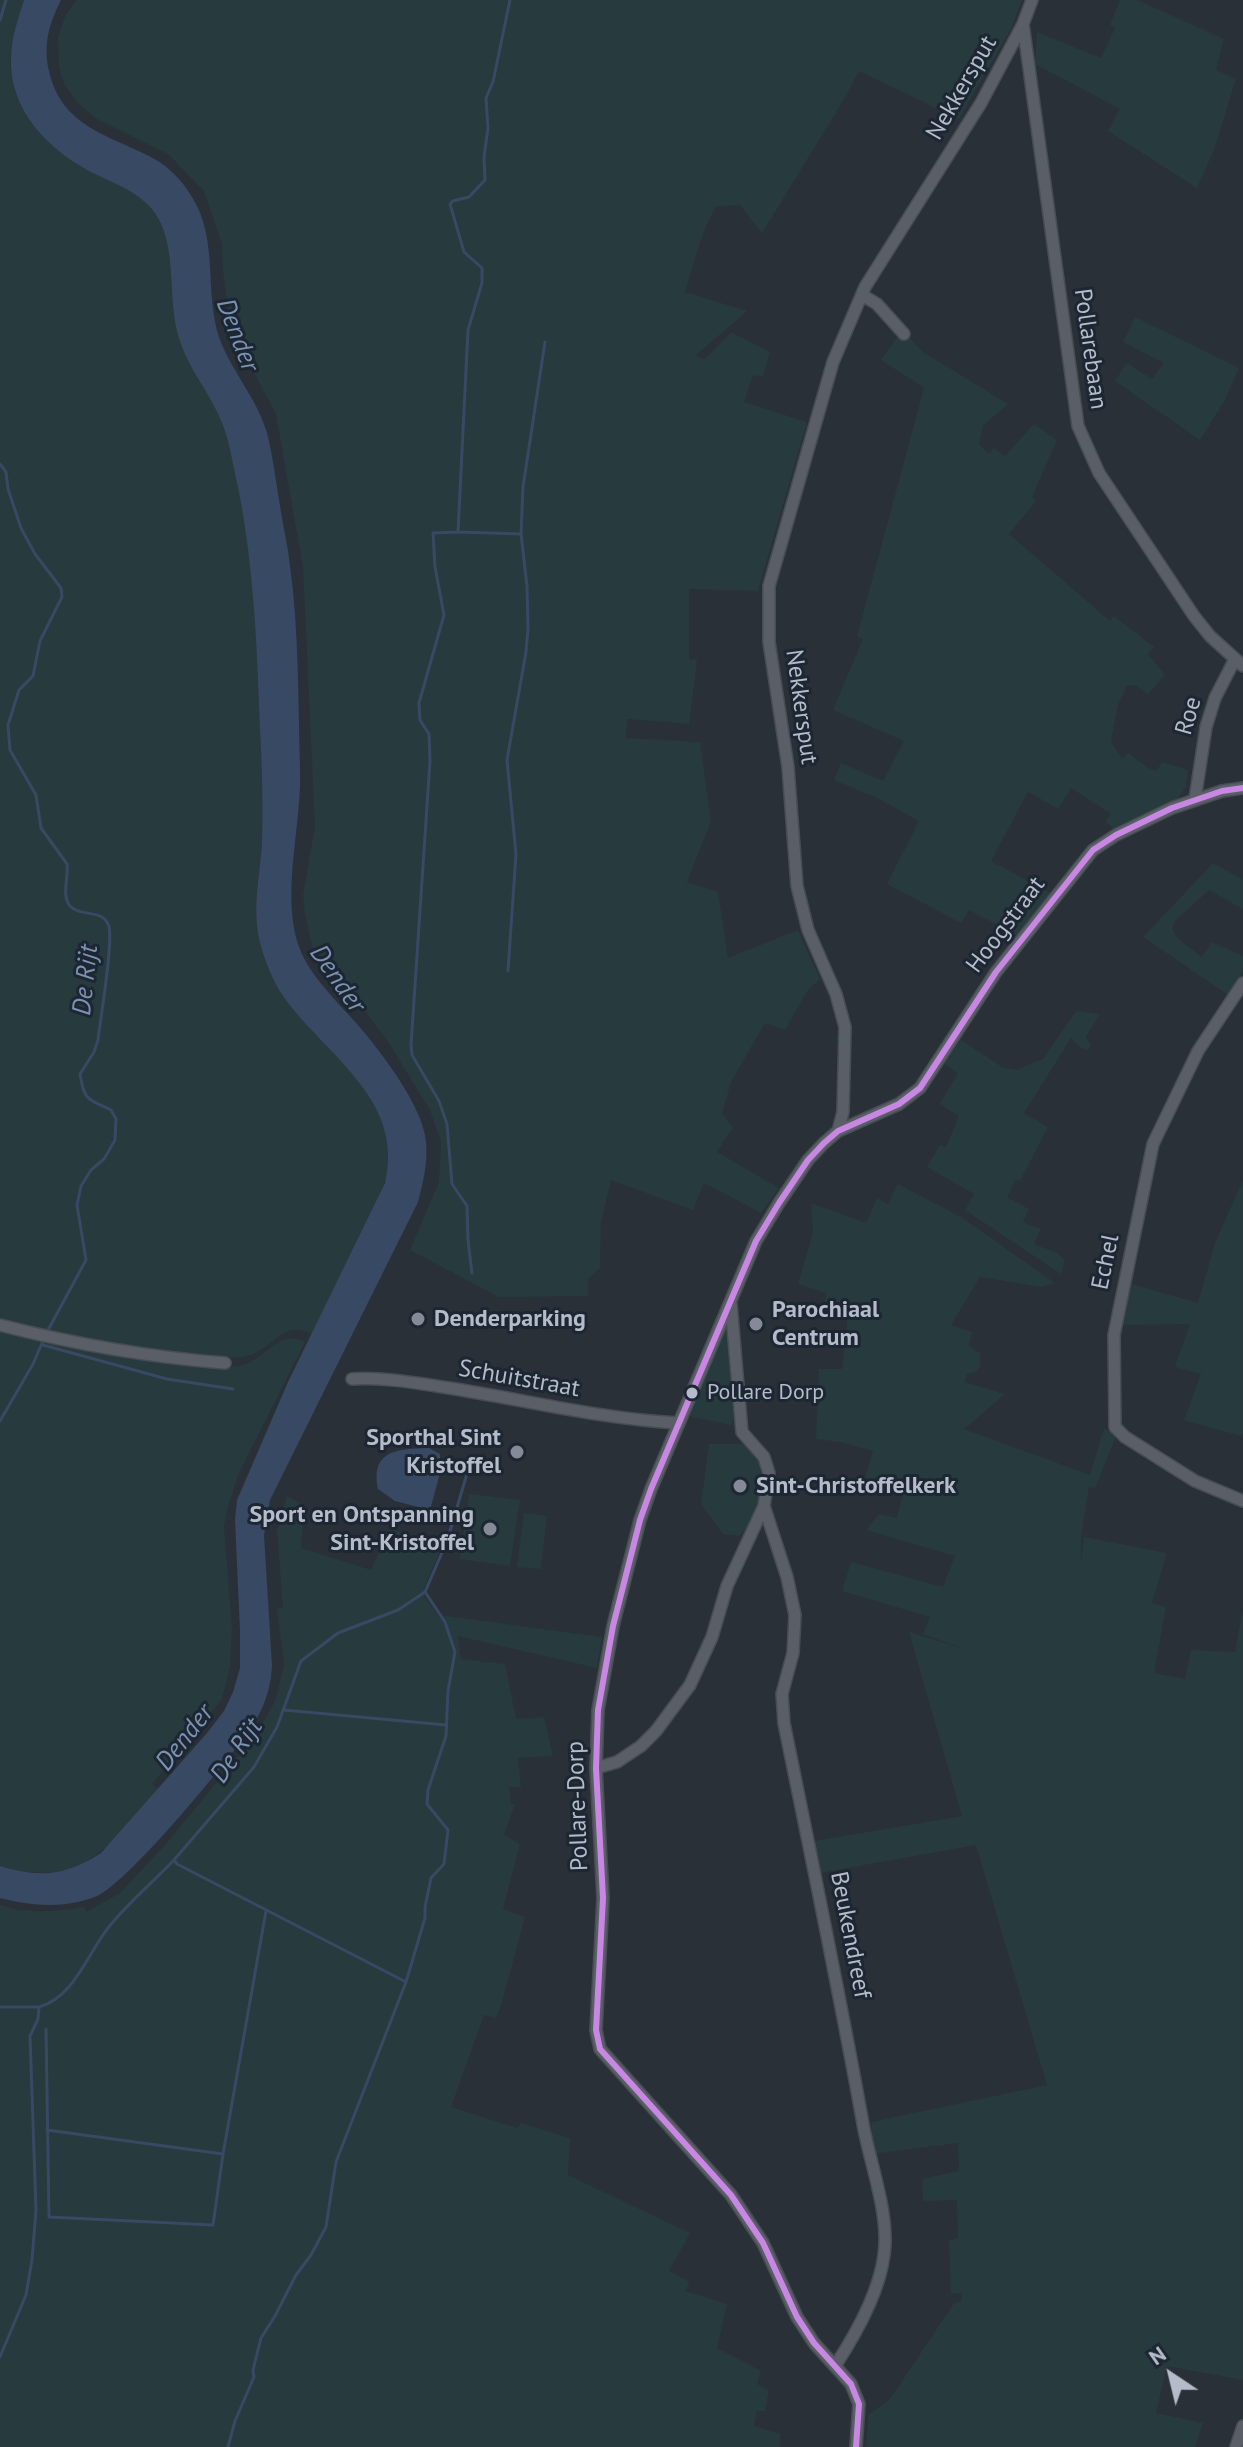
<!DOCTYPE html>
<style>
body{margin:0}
#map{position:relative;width:1243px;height:2447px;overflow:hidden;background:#2a3038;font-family:"PT Sans",sans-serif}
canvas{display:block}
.north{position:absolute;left:1131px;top:2335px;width:80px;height:80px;-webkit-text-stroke:6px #1d2633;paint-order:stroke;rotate:325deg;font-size:22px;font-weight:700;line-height:32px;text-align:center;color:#b4bcc9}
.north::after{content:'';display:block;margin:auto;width:28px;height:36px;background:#b4bcc9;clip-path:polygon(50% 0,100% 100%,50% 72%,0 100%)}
</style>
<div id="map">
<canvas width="1243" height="2447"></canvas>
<div class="north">N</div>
</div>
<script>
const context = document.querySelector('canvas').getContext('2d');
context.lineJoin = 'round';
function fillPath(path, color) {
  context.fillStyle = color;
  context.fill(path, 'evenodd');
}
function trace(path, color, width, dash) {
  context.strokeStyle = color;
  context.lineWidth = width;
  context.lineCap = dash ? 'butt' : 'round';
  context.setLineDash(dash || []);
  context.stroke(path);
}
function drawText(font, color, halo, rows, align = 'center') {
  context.font = font + ' "PT Sans",sans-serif';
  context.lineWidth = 6;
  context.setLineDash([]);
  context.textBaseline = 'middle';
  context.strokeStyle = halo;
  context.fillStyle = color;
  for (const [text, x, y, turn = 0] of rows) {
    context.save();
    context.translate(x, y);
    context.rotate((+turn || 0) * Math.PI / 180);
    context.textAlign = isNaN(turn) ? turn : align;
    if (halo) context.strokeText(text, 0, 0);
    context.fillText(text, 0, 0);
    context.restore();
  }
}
fillPath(new Path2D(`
 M0,0H24C19,17 13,33 11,50C5,108 50,154 99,176C124,187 150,198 161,225C176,260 168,299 178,335C188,369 214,395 224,428C253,522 256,625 260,723C261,763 264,803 262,842C260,875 252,905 259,938C263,955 269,972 277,987C286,1002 300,1014 311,1026C344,1061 383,1102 390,1151C395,1185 330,1299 312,1334C282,1321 277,1344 255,1353C250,1356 242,1357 236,1358L109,1344L0,1320Z
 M77,0H1022L1012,27L959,119L859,71L846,96L762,233L740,205L716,206C701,233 694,262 685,292L747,311L695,356L705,359L731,332L770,352L763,377L753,375L744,402L807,422L758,591L689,589V659L697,660L689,724L627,719L626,738L700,742L711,822L687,882L718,892L728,958L798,930L820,979L808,990L785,1030L765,1023L731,1082L722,1114L733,1127L717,1152L779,1188L761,1213L704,1183L693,1210L611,1180L601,1222L600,1268L588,1279V1296L499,1297L410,1250L439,1182L441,1142L430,1110L387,1040L359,1003L324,968L313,950L305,915L303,896L315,826L303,567L276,414L231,329L223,272L222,244L204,191L168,154L97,119L76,101L64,84L59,67L58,37L66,14Z
 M1120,0H1137L1224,39L1216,70L1236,79L1214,150L1197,188L1108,131L1120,109L1035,64L1037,32L1101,58L1115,28L1110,25Z
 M1135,317L1239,368L1225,400L1200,440L1115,381L1127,363L1152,379L1164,363L1123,342Z
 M902,330L923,352L1008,404L983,425L979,445L989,454L994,448L1005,456L1034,424L1057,440L1032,497L1036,501L1009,534L1110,621L1114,616L1154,647L1148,654L1165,675L1148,694L1136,686L1127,685L1118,705L1111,741L1122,759L1128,753L1148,768L1157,770L1162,762L1188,770L1186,787L1178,798L1115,830L1105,821L1111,814L1071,788L1058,809L1028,792L991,861L1051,893L1018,936L969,910L961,923L887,884L919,821L875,797L834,780L841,763L883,781L904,741L833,710L863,639L857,636L924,388L881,360Z
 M1213,863L1243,880V909L1209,890L1175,921L1172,928L1177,938L1202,957L1212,942L1243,956V971L1230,996L1143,937Z
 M1076,1011L1100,1014L1086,1037L1091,1045L1088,1050L1081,1048L1071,1038L1024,1113L1048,1127L1020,1181L1016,1179L1007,1197L1029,1209L1023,1222L1041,1229L1034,1244L1057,1253L1065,1260L1061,1274L965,1210L974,1194L927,1167L940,1145L946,1147L959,1116L940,1104L958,1073L943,1063L961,1040L1004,1068L1017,1070L1043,1059Z
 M1243,1180V1432L1241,1436L1184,1420L1201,1374L1175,1367L1190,1324L1121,1325L1128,1283L1198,1303L1215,1243Z
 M898,1184L961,1217L1055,1283L1041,1287L980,1277L951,1325L972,1332L969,1346L980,1353V1366L976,1372L967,1374L965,1382L1005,1394L964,1429L1090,1475L1104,1428L1116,1436L1095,1488L1089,1487L1081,1537V1563L1084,1537L1167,1553L1152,1603L1166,1607L1154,1673L1185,1679L1191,1650L1235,1652L1243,1609V2380L1167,2366L1156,2413L1203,2423L1195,2447H866L868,2415L890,2399L954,2303L962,2300L961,2293L951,2294L949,2240L958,2238L957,2200L923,2201L922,2179L959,2171L958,2143L873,2154L871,2122L1047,2085L976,1845L820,1873L814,1841L962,1816L909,1632L964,1649L923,1634L930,1617L842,1591L851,1562L943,1587L955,1556L866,1530L879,1514L897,1518L903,1493L864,1481L873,1451L841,1442L816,1439L819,1369H842L848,1314L824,1311L826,1293L798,1284L813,1233L811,1203L866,1223L877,1198L888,1204Z
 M0,1328L217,1366C225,1366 235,1367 243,1365C265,1359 280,1328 305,1342L239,1473L227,1509L224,1527L232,1627L230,1667L222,1699L152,1784L158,1789C110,1846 82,1890 0,1866Z
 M726,1330L728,1332L734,1416L732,1425L687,1416L722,1331Z
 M709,1444H749L766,1470C761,1494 758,1519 739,1536L723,1534L701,1504Z
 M469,1494L520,1500L510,1566L460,1559Z
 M287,1496L304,1506L301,1548L371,1570L390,1529L443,1544L424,1588V1596L440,1618L446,1616L602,1637L597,1668L458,1636L461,1659L505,1664L516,1719L544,1717L553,1756L518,1758L521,1787H509L511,1804H515L504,1835L520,1844L503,1909L525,1917L500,2009L495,2018L484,2015L451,2107L517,2128L521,2123L570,2138L568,2175L690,2233L669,2271L690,2282L685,2291L727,2304L717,2348L761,2371L757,2384L769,2390L765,2411H757L754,2426L780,2434V2447H0V1905C29,1914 54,1912 84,1907L86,1912L120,1893L164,1846L257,1734L276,1699L284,1664L277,1608L283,1607L277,1531Z
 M524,1513L547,1516L541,1569L517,1567Z`), '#273a3e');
fillPath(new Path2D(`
 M24,0H61C49,24 43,44 49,71C61,126 108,135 151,157C171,167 187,186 197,206C217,247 205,294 219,337C231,371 257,398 267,433C273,457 276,482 280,506C283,526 288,546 290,566C299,630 298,702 300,767C302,821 285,875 294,928C300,964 323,986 346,1012C372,1039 424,1105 426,1142C428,1163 423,1183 418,1202L270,1500L264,1535L272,1666C271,1685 266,1702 257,1718C237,1752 128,1883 97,1896C66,1909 31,1906 0,1898V1866C40,1878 65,1876 101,1853L207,1733L224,1711L233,1692L240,1668V1630L235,1520L237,1500L288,1382L385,1183C406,1096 319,1052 279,990C269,973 262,953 258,934C253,902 260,874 262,842C263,805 262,767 260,730C257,649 254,567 238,487C233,466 230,443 222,423C210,392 187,368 178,335C168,298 176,259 161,224C149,196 120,186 95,174C50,152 9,111 11,58C11,38 18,19 24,0Z
 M429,1448L440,1454V1473L430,1510L395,1501L378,1489C370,1450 398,1449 429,1448Z`), '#384963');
trace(new Path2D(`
 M0,20L6,0
 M0,464L6,472L8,489L21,528L35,554L61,588L62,597L40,641L33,676L19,690L8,725L10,750L36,795L41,828L67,864C69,877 61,895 70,906C80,917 101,909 108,924C115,935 100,1020 98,1040L94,1052L80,1074C84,1101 88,1099 111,1110L116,1119L115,1140L104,1159L91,1170L81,1186L77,1205L86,1260L47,1332L33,1364L0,1421
 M458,532L521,534L527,586L528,628L526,652L507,760L516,854L508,971
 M521,534L523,487L545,342
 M472,1273L468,1240L467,1206L452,1184L447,1124L439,1101L412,1055L411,1045L430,761L429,734L420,720L419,703L444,615L435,567L433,533L458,532L468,330L482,283V268L464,252L450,204L453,201L469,197L485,180L484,157L488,128L486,98L493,82L510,0
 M43,1345L167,1379L233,1389
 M284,1710L446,1725
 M406,1982L177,1864L174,1860L254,1767L277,1727L301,1661L338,1633L398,1610L425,1592L447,1541L469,1467
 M0,2007H39L38,2019L30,2036L36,2210L32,2260L26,2295L0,2357
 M39,2007C74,1997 87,1955 108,1928C127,1904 152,1883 174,1860
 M46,2029L49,2217L213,2225L223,2154
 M47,2130L223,2154L266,1911
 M228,2447L235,2421L254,2377L253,2370L261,2338L275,2316L296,2275L311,2255L326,2227L336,2162L406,1982L425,1918V1907L431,1878L444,1864L448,1830L427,1804L428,1790L446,1736L448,1691L455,1652L445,1622L425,1592`), '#384963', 3);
const minor = new Path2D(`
 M1032,0L1023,24L1078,426L1099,473L1194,616L1210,636L1243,666
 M862,295L877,304L904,334
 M1195,799L1206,727L1215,698L1235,659
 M1243,983L1198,1051L1153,1144L1114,1335L1115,1427L1125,1437L1195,1481L1243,1501
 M838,1131L843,1112L845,1027L836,994L808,930L797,886L788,767L769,642V586L833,362L865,287L981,103L1023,24
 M0,1325C74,1344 149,1357 225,1363
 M352,1379C385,1377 416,1383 449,1388C526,1400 601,1419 678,1423
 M764,1506L787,1577L795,1615L793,1653L782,1694L784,1723C811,1856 839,1990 863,2124C870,2164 890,2215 884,2255C879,2294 856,2334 835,2366
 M596,1768L617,1762L641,1746L656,1731L690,1685L712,1637L727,1586L764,1506L769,1473L764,1457L742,1432L731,1304
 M856,2447L859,2404L851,2384L814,2343L797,2317L763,2243L731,2195L600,2049L596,2030L603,1898L596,1768L598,1710L613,1626L640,1520L651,1489L756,1241L779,1203L808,1160L824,1143L838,1131L899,1104L920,1088L996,972L1093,850L1116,835L1172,808L1222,791L1243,788
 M1236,2447L1243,2426`);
trace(minor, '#484c53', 14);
trace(minor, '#5a5e66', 11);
trace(new Path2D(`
 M856,2447L859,2404L851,2384L814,2343L797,2317L763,2243L731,2195L600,2049L596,2030L603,1898L596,1768L598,1710L613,1626L640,1520L651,1489L756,1241L779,1203L808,1160L824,1143L838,1131L899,1104L920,1088L996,972L1093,850L1116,835L1172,808L1222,791L1243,788`), '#c787e3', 6);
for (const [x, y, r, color] of [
 [418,1319,8,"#848b96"],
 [756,1324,8,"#848b96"],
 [692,1393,7,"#b4bcc9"],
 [517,1452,8,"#848b96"],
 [740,1486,8,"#848b96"],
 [490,1529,8,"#848b96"]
]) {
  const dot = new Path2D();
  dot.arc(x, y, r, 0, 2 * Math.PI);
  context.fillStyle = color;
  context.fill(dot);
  trace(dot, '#1d2633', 3);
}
drawText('22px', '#b4bcc9', '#1d2633', [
 ["Pollare Dorp",707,1393]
], 'left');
drawText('24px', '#b4bcc9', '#1d2633', [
 ["Nekkersput",962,88,-60],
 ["Pollarebaan",1090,349,82],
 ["Nekkersput",801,707,82],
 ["Roe",1189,716,-74],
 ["Hoogstraat",1006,925,-53],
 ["Echel",1106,1262,-78],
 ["Schuitstraat",519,1379,10],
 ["Pollare-Dorp",578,1806,-92],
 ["Beukendreef",850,1935,79]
]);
drawText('bold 24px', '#b4bcc9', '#1d2633', [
 ["Parochiaal",772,1310],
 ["Centrum",772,1338],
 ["Denderparking",434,1319],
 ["Sporthal Sint",501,1438,"right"],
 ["Kristoffel",501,1466,"right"],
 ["Sint-Christoffelkerk",756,1486],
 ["Sport en Ontspanning",474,1515,"right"],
 ["Sint-Kristoffel",474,1543,"right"]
], 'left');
drawText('italic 26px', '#7c92b1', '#1d2633', [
 ["Dender",237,335,69],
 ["Dender",337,979,55],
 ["De Rijt",86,980,-84],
 ["Dender",185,1738,-52],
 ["De Rijt",237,1751,-56]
]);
</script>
